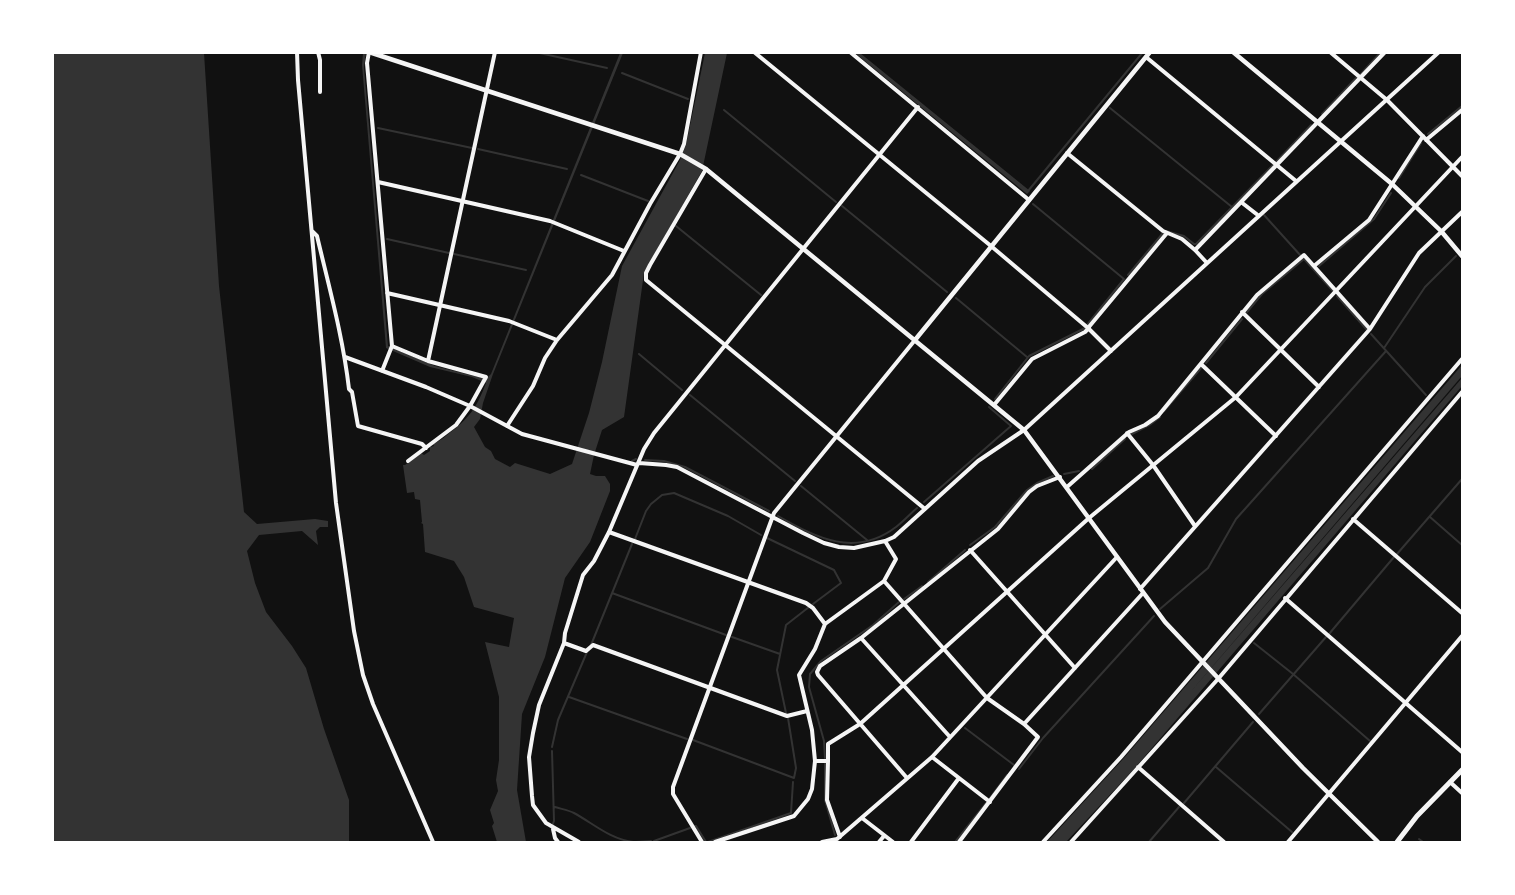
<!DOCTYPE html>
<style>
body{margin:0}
#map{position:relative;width:1515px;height:895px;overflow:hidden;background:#111;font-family:"Asap Condensed",sans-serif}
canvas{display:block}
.frame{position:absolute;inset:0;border:54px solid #fff;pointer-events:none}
</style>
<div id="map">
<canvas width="1515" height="895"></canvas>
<div class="frame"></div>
</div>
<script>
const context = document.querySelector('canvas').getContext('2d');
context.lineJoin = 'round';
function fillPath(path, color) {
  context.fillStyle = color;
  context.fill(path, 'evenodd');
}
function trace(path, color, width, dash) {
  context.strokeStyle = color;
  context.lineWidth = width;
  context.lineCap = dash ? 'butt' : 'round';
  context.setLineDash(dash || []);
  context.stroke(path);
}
fillPath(new Path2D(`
 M52,53H204L219,286L244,512L257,524L315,519L328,521V527H320L316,531L318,545L302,531L259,535L247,551L255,583L266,612L292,646L306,668L324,729L349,800V842H53Z
 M363,53H366L364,67L388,346L435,366L486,379L491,374L620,53H623L493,374L483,403L480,419L474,427L485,447L491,451L495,459L510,467L515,463L550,474L572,464L589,413L602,362L622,266L680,160L686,145L705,53H727L702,171L644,273L624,417L602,430L594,455L590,474L596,476H605L610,484V491L590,542L565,578L545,657L522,714L517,790L526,842H497L492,826L494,823L490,810L498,791L496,780L499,760V697L485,642L509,647L514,618L474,607L464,577L454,561L425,552L423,524L421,523L422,522L420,500L415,499L414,492L407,493L403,465H405L421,453L424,455L430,451V447L434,446L433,444L435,443C439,441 444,438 448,434C469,419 477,407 486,383L472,377L430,367L386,348L362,65Z
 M855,53H860L1030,191L1027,194Z
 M1462,365V376L1187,696L1462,378V386L1134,769L1066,842H1047L1123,759Z`), '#333');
trace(new Path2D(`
 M535,52L607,68
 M622,73L688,99
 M1360,75L1381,52
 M1110,108L1232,207
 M724,110L836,202
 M1322,114L1357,77
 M378,128L472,148
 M1428,134L1462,106
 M478,149L567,169
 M1276,162L1311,125
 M581,175L648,201
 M1399,178L1421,143
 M1028,191L1143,52
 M1033,204L1124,279L1087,325
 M842,206L947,292
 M1264,215L1301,256
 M676,226L761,295
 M1166,231L1184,236L1194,244H1196L1273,165
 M387,239L449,253
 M454,254L526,270
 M1304,259L1333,291
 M1319,266L1374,219L1391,193
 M1128,275L1163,233
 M1337,296L1367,330
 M956,298L1027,357
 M1247,312L1262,294L1304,259
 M1371,334L1426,395
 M1384,348L1425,287L1456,256
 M639,354L682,390
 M1206,363L1242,319
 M690,395L795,481
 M995,399L1029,356L1085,328
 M1164,411L1202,367
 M1132,434L1151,424L1160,417
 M645,460L664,461L685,467L769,511
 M632,461L636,459
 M1092,469L1125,439
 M1064,474L1079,471
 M801,486L867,540
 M924,502L1011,426L989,407
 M778,516C817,538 855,558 896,527C904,521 910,514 917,508
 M1430,517L1462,545
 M767,538L834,570L841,583L813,604
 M635,539L646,511L651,504L662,495L674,493L728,516L761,535
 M970,545L995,527L1027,490L1037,483L1053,476
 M1397,554L1462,479
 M928,582L965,550
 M612,593L726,635
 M904,599L922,586
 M1160,609L1208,568L1236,519L1386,351
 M1329,634L1394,557
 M732,637L780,654
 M1254,643L1293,674L1370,741
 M591,645L632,544
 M569,697L687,739
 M786,713L777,670L786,625L809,607
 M1259,714L1326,637
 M965,728L1014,765
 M693,740L794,778L796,768L788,718
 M552,747L558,720L587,652
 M552,751L554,821L552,826
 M825,758L824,741L809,687L810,674L821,661L873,625L899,602
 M825,764V800L835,835
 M1216,767L1292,832
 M1019,769L1043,738L1154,616
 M990,798L1007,775
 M1184,803L1253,722
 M554,808L555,807C561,809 568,810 574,813C594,824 610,839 633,842
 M695,826H696L706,842
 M1419,839L1423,842
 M654,841L690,828
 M636,842L651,841
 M708,842L791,813L793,782
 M837,842L838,841
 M955,842L986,803
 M1149,842L1179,807`), '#333', 2);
trace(new Path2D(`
 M297,52L298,80L336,503L354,631L363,675L373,704L433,842
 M318,52L320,60V92
 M369,52L367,63L392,346L382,371
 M754,52L991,246L1088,328L1111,351
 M850,52L1029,200
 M1330,52L1387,100L1462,176
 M1146,57L1296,181
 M1426,140L1462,110
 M1067,153L1163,231L1182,239L1195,250L1207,263
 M706,169L650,265L646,273V280L925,509
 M378,182L550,221L624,251
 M1241,202L1259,216
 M312,231L317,236C329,287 343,337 349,389L352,392L358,426L422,444L426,448
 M1195,250L1385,52
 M1314,266L1369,220L1423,136
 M387,293L509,321L557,340
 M1242,312L1319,387
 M1088,328L1167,233
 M392,346L428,361L486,377L470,406L456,425L408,461
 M345,357L426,387L470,406L522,434L637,465
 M428,361L495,52
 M1201,364L1276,436
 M994,405L1032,359L1085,332L1089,328
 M507,426L533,386L545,358L557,340L612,275L650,204L680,154L684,144L701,52
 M1127,433L1153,465L1195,526
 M639,463L666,465L677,467L803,533L824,543L839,547L854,548L885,541L894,537L978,461L1024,430L1439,52
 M1067,487L1129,432L1145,425L1158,416L1257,295L1304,255L1370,329
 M1353,519L1462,613
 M609,532L806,603L813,608L825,624
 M970,550L1075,668
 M884,581L987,698L1024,724L1038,737L959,842
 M1140,589L1370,329L1419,253L1462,212
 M1285,598L1462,752
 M861,638L950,737
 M564,643L586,651L593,645L787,716L807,711
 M1024,724L1143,593
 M932,757L990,802
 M815,761H828V744L860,724L1089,518L1236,397L1462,157
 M828,761L827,800L840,837
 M1138,767L1224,842
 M907,778L818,675L817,672L820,666L861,638L998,529L1029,492L1037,486L1060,477
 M1450,782L1462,793
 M862,818L893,842
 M553,829L555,838L558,842
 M579,842L546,823L533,805L532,796L529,757L533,733L539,705L564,643L565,633L583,575L594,561L609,532L644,449L654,433L918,107
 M702,842L673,794V787L774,513L915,340
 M715,842L794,816L808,799L812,789L815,761L812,730L799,675L815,649L825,624L884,581L896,559L885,541
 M822,842L837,839L932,757L1117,557
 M879,842L884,836
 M911,842L959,778
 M1043,842L1121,757L1462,359
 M1071,842L1218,679L1462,392
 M1288,842L1462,636`), '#f5f5f5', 4);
trace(new Path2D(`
 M369,52L680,154L706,169L1024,430L1165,622L1303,768L1378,842
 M1233,52L1392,184L1441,231L1462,256
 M915,340L1150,52`), '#f5f5f5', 4.5);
trace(new Path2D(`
 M1397,842L1417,816L1462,770`), '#f5f5f5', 5);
</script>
